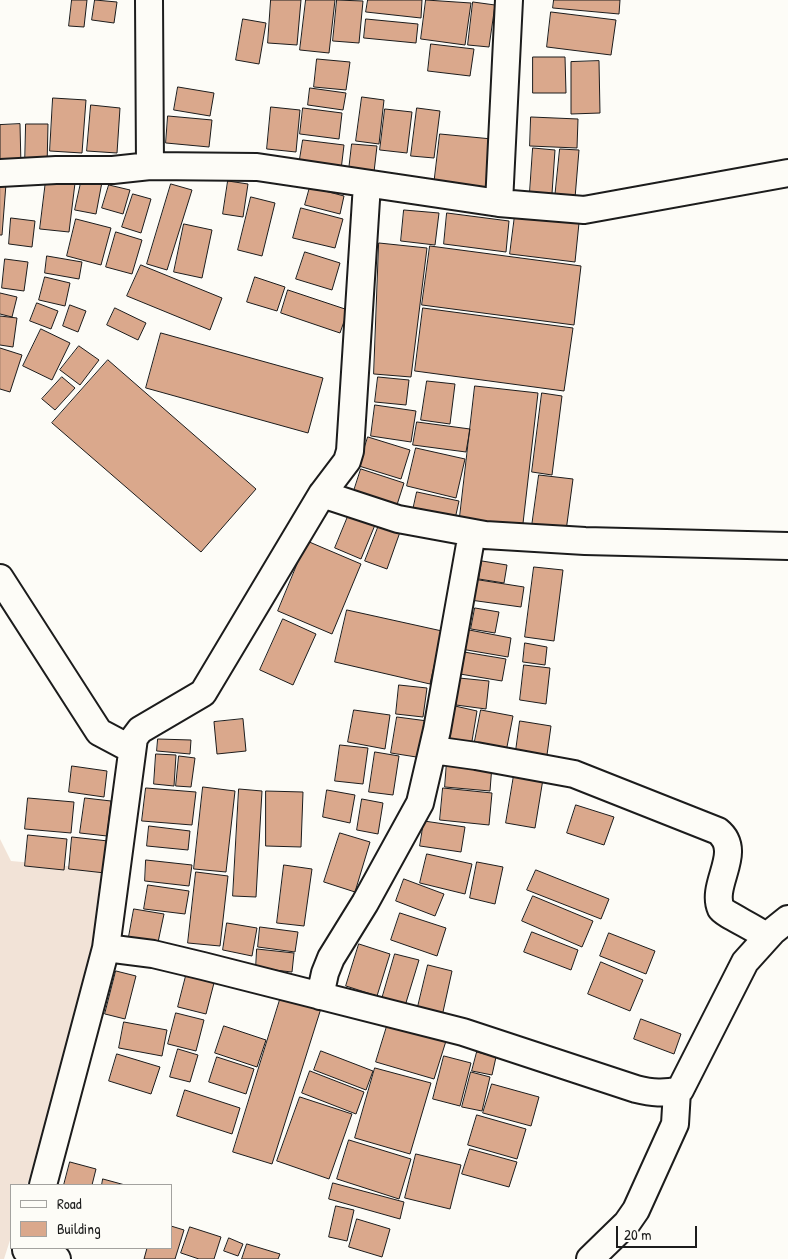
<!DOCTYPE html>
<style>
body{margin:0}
#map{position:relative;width:788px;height:1259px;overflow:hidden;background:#fdfcf7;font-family:"Patrick Hand",sans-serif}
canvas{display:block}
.legend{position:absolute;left:10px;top:1184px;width:162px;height:65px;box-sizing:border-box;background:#fdfcf7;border:1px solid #a3a29f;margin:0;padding:6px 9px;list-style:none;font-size:15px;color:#1c1c1c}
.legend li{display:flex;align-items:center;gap:10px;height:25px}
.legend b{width:25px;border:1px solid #a3a29f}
.scale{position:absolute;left:616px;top:1226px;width:81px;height:22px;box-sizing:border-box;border:2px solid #1c1c1c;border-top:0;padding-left:6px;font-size:15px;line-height:18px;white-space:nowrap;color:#1c1c1c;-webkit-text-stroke:4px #fdfcf7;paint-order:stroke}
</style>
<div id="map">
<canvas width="788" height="1259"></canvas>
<ul class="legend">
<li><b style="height:6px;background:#fdfcf7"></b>Road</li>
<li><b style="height:14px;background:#daa88c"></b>Building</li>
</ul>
<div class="scale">20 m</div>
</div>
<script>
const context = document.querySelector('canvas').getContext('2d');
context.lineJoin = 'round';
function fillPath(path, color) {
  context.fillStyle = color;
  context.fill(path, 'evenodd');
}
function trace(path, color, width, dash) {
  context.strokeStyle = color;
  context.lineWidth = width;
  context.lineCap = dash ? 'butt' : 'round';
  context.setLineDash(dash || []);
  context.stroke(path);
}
fillPath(new Path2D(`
 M0,839L11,861L113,870L89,985L27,1185H11V1237L4,1259H0Z`), '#f2e3d7');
const building = new Path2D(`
 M72,0H87L84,27L69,26Z
 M95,0L117,2L114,23L92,20Z
 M271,0H301L297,45L268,43Z
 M306,0H335L329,53L300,50Z
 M337,0L363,1L359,43L333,41Z
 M368,0H422L421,18L366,12Z
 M426,0L471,3L465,45L421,39Z
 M554,0H620L619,14L553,8Z
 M473,2L495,5L489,47L468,45Z
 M551,12L616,20L611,55L547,47Z
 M243,19L266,23L259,64L236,60Z
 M366,19L418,24L416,43L364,38Z
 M431,44L474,49L470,76L428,71Z
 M533,57H565L566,93H533Z
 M317,59L350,62L346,90L314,87Z
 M599,61L600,113L571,114V62Z
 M178,87L214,93L210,116L174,110Z
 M310,88L346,93L343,110L308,105Z
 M362,97L384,100L379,144L356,141Z
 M53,98L86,100L82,153L50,151Z
 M91,105L120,108L117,153L87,151Z
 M271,107L300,110L296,152L267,149Z
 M303,108L342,113L339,139L300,134Z
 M417,108L440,111L434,158L411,156Z
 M385,109L412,112L407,153L380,150Z
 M168,116L212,120L209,147L166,143Z
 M531,117L578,119L577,148L530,146Z
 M20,124L21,166H0V125Z
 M26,124H48L47,167L25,166Z
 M440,134L492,139L487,191L434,185Z
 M303,140L344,145L341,170L299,165Z
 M352,144L377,146L374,172L349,170Z
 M533,148L555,150L551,208L529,206Z
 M560,149L579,150L574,210L554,208Z
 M47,172L76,175L69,232L40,229Z
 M82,178L102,182L96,214L75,210Z
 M228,181L248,184L243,217L223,214Z
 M0,183L6,184L2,235H0Z
 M171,184L192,190L167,270L147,264Z
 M109,185L130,190L123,214L102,208Z
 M310,187L344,196L340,214L305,205Z
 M133,194L151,199L141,233L122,227Z
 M251,197L275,203L262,256L238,250Z
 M301,208L343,219L335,248L293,238Z
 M404,210L439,213L435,245L401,241Z
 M447,213L509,221L506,252L444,244Z
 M515,215L579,223L575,262L510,254Z
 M11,218L35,221L32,247L9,244Z
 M76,219L111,228L101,265L67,256Z
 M184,224L212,230L202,278L174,272Z
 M116,232L142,240L132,274L106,267Z
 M379,243L427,248L411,377L374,374Z
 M430,246L581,266L574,325L422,305Z
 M305,252L340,263L332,290L296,279Z
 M47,256L82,262L79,279L45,273Z
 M5,259L28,262L24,291L2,288Z
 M141,265L222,298L210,330L127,296Z
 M45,277L70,283L65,306L39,300Z
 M255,277L285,287L277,311L247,302Z
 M288,290L348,310L340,333L281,313Z
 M0,293L17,297L12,317L0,314Z
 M37,303L58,311L51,329L30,321Z
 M70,305L86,311L78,332L63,326Z
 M115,308L146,323L138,340L107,325Z
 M423,308L573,328L564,391L415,371Z
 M0,316L17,318L13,347L0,345Z
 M41,329L70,343L52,380L23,366Z
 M161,333L323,378L308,433L146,388Z
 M79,346L99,360L80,385L60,370Z
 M0,348L22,355L10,392L0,389Z
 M108,360L256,489L201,552L52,423Z
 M62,377L75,388L55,410L42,399Z
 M378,377L409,380L406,405L375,402Z
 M427,381L455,384L450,424L421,420Z
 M475,386L538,393L522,532L459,525Z
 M542,393L562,396L552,475L532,472Z
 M375,405L416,411L411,442L371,436Z
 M417,422L470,429L466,452L413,445Z
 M368,437L410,450L401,479L359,466Z
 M416,448L465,459L456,498L407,486Z
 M361,469L404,483L395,511L352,497Z
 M539,475L573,479L566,531L532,526Z
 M417,492L459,501L453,528L411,519Z
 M349,514L375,525L361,559L335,548Z
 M379,525L400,532L387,569L365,561Z
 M307,541L361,564L332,634L278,611Z
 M482,561L507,565L504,583L479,579Z
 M534,567L563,570L554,641L525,637Z
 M473,579L524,587L521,607L470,600Z
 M475,608L499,612L495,633L471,629Z
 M347,610L442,631L430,684L335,662Z
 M283,619L316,634L293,685L260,670Z
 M464,629L511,638L508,657L461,649Z
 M525,643L547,647L545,665L523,662Z
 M464,652L506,659L502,681L460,674Z
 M524,665L550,668L546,704L520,700Z
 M459,678L489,681L486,709L456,705Z
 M399,685L427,688L423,717L396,714Z
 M455,706L477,711L471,747L449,743Z
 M354,710L390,715L385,749L348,742Z
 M481,710L513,716L505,757L473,751Z
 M397,717L435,722L429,759L391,753Z
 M243,719L246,751L217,754L214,722Z
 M520,721L551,726L546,762L515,758Z
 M158,739L191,740L190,754L157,751Z
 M340,745L368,748L363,784L335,781Z
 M375,752L399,756L393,795L369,792Z
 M156,754L176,755L174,786L154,784Z
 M179,756L195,758L191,787L176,786Z
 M447,761L492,765L490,791L445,787Z
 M72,766L107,771L104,797L69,792Z
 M514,775L543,779L535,828L506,823Z
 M203,787L235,791L226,872L194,869Z
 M146,788L196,792L192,825L142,821Z
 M443,788L492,793L489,825L440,820Z
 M239,789L262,791L256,897L233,896Z
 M327,790L355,795L350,823L323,817Z
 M266,791L303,792L301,847L266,846Z
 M28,798L74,802L71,833L25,829Z
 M85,798L111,801L107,836L80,833Z
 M362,799L383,803L378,834L357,830Z
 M576,805L614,817L604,845L567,833Z
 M424,821L465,827L461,852L420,846Z
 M149,826L190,831L188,850L147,846Z
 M340,833L370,842L355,892L324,882Z
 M28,835L67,839L64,870L25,866Z
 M72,837L108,841L105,873L69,869Z
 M427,854L472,864L465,894L420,883Z
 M146,860L192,865L189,886L145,881Z
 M477,862L503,867L495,904L470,898Z
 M284,865L312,869L304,926L277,923Z
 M536,870L609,899L601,919L527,890Z
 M196,872L228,876L220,946L188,943Z
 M404,879L444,894L435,916L396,901Z
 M148,885L189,891L185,914L144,909Z
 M533,896L593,921L582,947L522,921Z
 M134,909L164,914L157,947L128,942Z
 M400,913L446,928L437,956L391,940Z
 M227,923L257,928L252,956L223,950Z
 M260,927L298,932L295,952L258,947Z
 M532,932L578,950L571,970L524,952Z
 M609,933L655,951L646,974L600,956Z
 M359,944L390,954L377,996L346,986Z
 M257,949L294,953L292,972L256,968Z
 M395,954L419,960L405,1006L382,999Z
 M601,962L643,980L630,1011L588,994Z
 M428,965L452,971L441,1021L416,1015Z
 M116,971L136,976L125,1019L105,1014Z
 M187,972L215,979L206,1014L178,1007Z
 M283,990L323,1002L272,1164L233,1152Z
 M176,1013L204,1020L196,1051L168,1044Z
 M641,1019L681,1034L674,1054L634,1039Z
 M124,1022L167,1030L162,1056L119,1048Z
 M388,1023L446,1041L434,1079L376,1062Z
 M224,1026L266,1040L257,1067L215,1053Z
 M178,1049L198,1055L190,1082L170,1077Z
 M321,1051L373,1071L366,1090L314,1070Z
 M477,1052L496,1057L492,1075L472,1071Z
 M117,1054L160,1067L151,1094L109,1081Z
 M444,1056L471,1063L460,1106L433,1099Z
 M217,1057L254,1069L246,1094L209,1082Z
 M375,1068L431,1083L410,1154L355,1138Z
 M310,1071L364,1092L356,1114L302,1093Z
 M471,1072L490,1077L482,1111L462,1107Z
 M492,1084L539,1097L531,1126L483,1113Z
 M185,1090L240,1108L232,1134L177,1116Z
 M300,1097L352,1114L329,1179L277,1161Z
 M477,1115L526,1129L517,1159L468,1145Z
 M349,1140L411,1159L399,1199L337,1179Z
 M470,1149L517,1162L509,1187L462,1174Z
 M416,1154L461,1165L450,1209L405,1198Z
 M70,1162L96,1169L92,1185H64Z
 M103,1179L125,1185H102Z
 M333,1183L404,1202L400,1219L329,1199Z
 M336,1206L354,1210L347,1241L329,1237Z
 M357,1219L390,1229L382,1257L349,1247Z
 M171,1226L184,1230L175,1259H144L147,1248H171Z
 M190,1227L221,1237L214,1259H199L181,1253Z
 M229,1238L243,1244L238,1256L224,1251Z
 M247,1244L280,1254L278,1259H242Z`);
fillPath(building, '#daa88c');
trace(building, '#1c1c1c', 1);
const minor = new Path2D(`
 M149,0L150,166
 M0,173L56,170H113L150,166L257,167L499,203L509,0
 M499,203L584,210L788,173
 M322,494L398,519L485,535L585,541L788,546
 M0,578L99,732L131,749
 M433,750L476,756L574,774L718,831C744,852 710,884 721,909C723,913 759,930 767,937
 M106,948L153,954L203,966L463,1032L636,1089C652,1093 664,1094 680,1090L745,962L773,931L788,919
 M320,996L325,973L331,958L365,903L420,803L437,730L472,533
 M43,1185L106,948L134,738L140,730L203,693L322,494L347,461L350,451L367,184
 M26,1250L57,1259
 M590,1259L627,1223L636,1210L675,1124L677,1091`);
trace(minor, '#1c1c1c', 30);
trace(minor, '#fdfcf7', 26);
</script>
